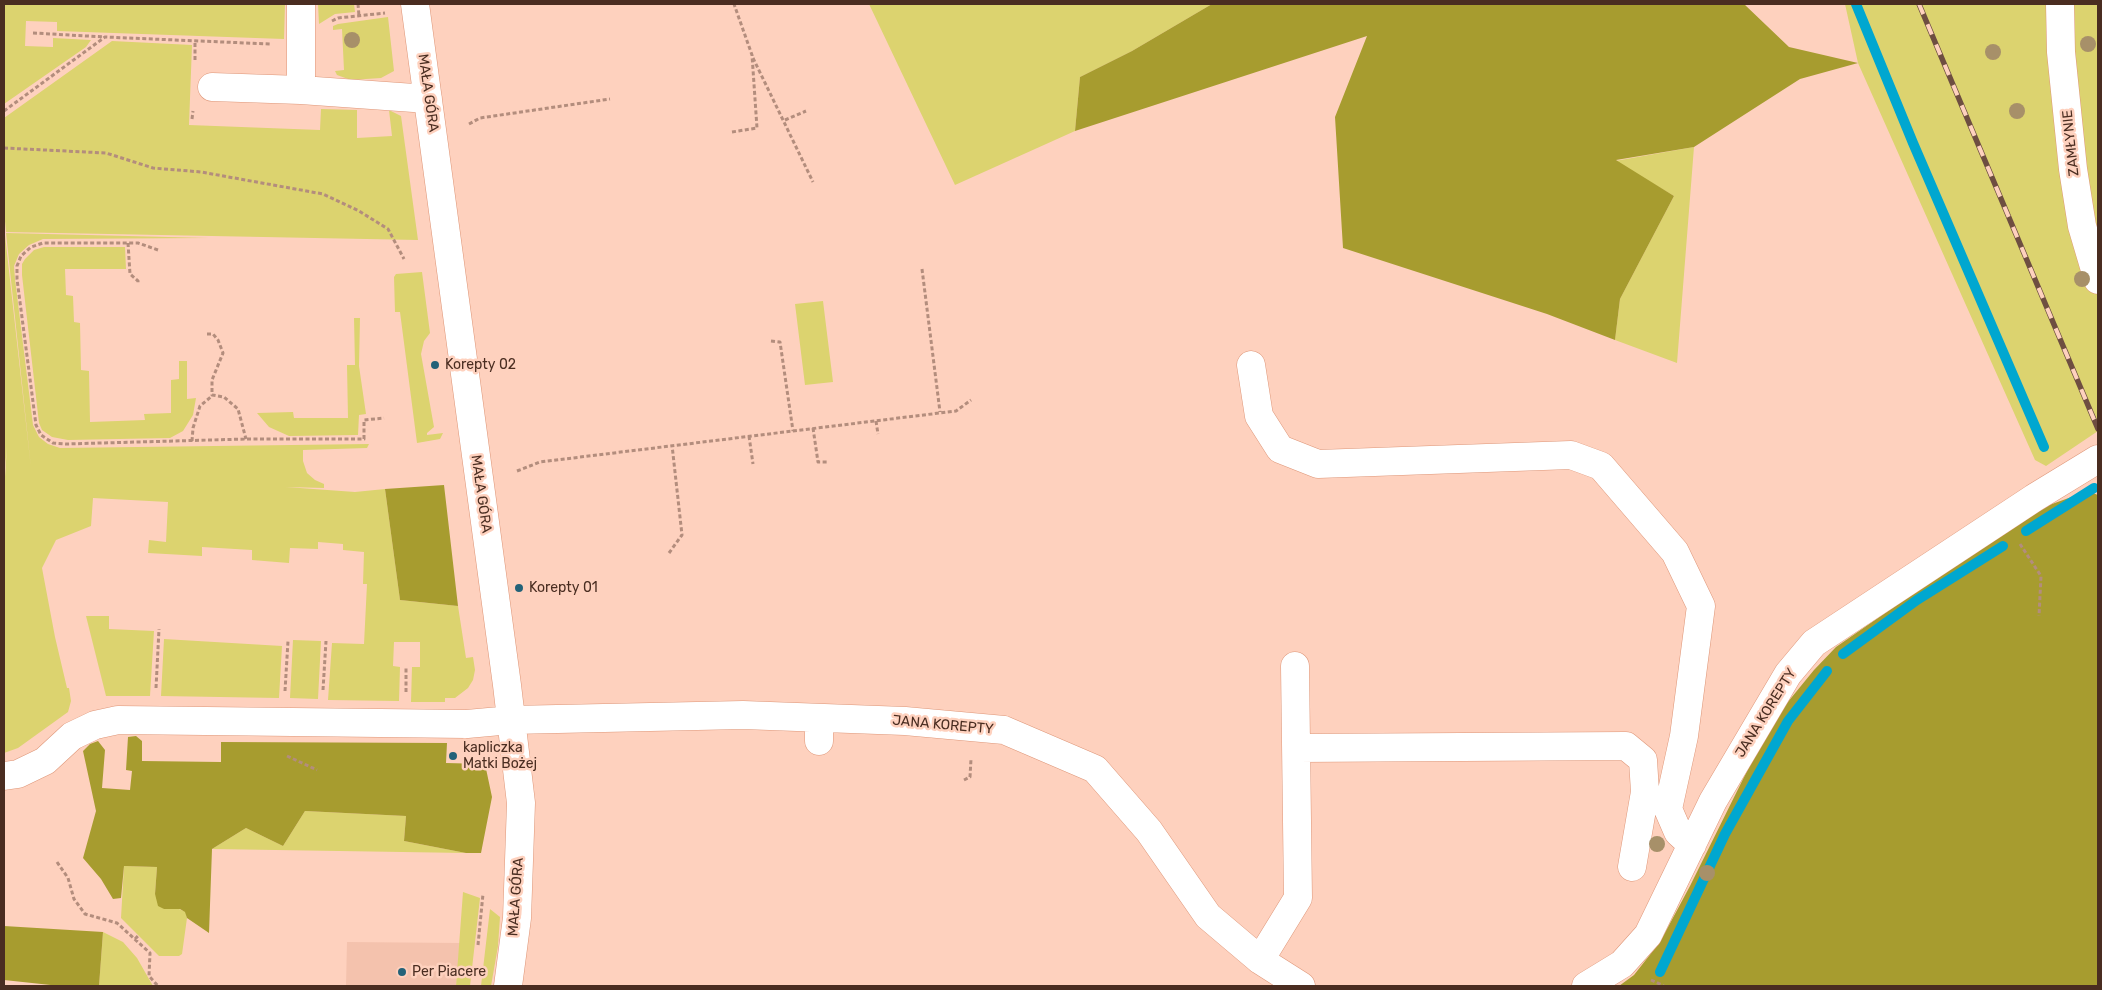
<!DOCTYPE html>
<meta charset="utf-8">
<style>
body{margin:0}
#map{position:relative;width:2102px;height:990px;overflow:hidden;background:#fed1be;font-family:Rubik,sans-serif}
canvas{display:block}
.frame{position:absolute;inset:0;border:5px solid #4a2d21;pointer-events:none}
</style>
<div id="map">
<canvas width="2102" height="990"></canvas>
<div class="frame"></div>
</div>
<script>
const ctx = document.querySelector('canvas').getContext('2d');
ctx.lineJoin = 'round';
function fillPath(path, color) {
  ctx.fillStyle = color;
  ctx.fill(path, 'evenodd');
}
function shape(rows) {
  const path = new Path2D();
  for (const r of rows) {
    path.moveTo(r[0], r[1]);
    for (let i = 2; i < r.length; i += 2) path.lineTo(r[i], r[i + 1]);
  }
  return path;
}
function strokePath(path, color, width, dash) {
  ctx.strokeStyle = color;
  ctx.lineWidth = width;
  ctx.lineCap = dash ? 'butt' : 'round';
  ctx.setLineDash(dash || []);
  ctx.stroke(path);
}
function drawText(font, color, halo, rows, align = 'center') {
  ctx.font = font + ' Rubik,sans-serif';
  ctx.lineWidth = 5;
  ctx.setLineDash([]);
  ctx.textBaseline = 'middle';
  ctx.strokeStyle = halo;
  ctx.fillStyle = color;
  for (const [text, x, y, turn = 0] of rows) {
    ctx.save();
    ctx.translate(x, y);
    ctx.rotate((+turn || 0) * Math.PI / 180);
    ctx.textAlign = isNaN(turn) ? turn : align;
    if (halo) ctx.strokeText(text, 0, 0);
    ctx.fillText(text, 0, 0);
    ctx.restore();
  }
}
fillPath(shape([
 [347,942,460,943,456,986,346,986]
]), '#f4c2ad');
fillPath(shape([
 [4,4,285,4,284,39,57,31,57,22,26,21,25,46,53,47,53,38,91,40,86,47,4,104],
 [318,4,354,4,355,12,335,14,319,24],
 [869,4,1212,4,1132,51,1080,77,1075,131,955,185],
 [1845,4,2098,4,2098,431,2046,466,2035,460,1858,63],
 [388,17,394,71,381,78,351,80,337,75,335,71,344,70,342,29,333,30,333,26,338,24],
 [112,41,192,45,189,125,320,130,321,109,357,110,357,138,392,136,389,110,401,116,418,240,6,232,4,210,4,118],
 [1694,147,1677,363,1615,340,1620,299,1674,196,1615,161],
 [4,226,31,468,6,233,209,238,43,239,29,245,19,254,14,266,15,279,33,425,39,437,48,444,60,448,369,444,367,448,303,450,303,461,307,473,315,480,324,484,324,488,286,487,355,492,385,489,400,600,458,606,466,658,473,657,475,670,473,680,468,688,455,698,445,698,445,702,411,702,412,667,420,667,420,642,394,642,393,666,400,667,399,701,328,700,332,643,364,644,367,584,363,584,364,552,343,550,343,544,318,542,318,549,290,548,289,563,252,560,252,550,202,547,202,556,148,553,149,540,166,542,168,502,93,498,91,526,56,540,42,568,55,637,67,688,69,688,71,701,68,712,18,748,4,753,4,492,7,446,4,479],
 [44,247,125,247,126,269,65,269,66,295,73,296,74,322,80,323,81,370,89,371,90,422,145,420,144,414,171,413,171,380,179,379,179,361,187,361,187,399,196,398,193,415,183,431,170,438,68,440,52,437,42,430,39,423,22,275,22,264,25,259,34,250],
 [422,272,430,333,424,341,421,354,434,427,427,433,427,435,443,433,440,439,417,443,400,312,395,312,394,277,396,274],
 [823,301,833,382,805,385,795,304],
 [354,318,360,318,359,366,366,414,359,415,358,435,289,436,269,427,257,413,293,412,294,418,348,418,347,365,355,365],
 [86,616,109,616,109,629,154,631,150,696,106,696],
 [164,639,282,646,279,698,161,696],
 [293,640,321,641,318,699,290,698],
 [305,811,406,816,404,841,466,853,212,849,246,828,283,846],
 [124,866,157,867,155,894,164,909,179,909,186,912,187,918,182,954,179,956,159,956,121,918],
 [463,892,480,898,470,986,456,986],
 [490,909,500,917,498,946,491,986,481,986],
 [103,932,123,942,137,958,153,986,99,986]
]), '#dcd36f');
fillPath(shape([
 [1212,4,1744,4,1789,47,1858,63,1800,79,1694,147,1616,160,1674,196,1620,299,1615,340,1547,314,1343,248,1335,117,1367,36,1075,131,1080,77,1132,51],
 [444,485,458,606,400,600,385,489],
 [2088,491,2098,495,2098,986,1619,986,1634,975,1660,942,1690,886,1752,761,1778,714,1814,670,1836,647,1969,555,2041,508],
 [136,736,142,741,142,761,221,762,221,742,447,743,446,763,485,764,492,797,481,853,466,853,404,841,406,816,305,811,283,846,246,828,212,849,209,933,187,918,185,912,180,909,164,909,158,906,155,894,157,867,124,866,121,898,113,899,101,879,83,858,96,811,83,751,90,744,98,741,105,750,102,788,130,790,132,771,126,770,128,737],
 [4,926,103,932,99,986,60,986,4,980]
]), '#a79c2f');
strokePath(shape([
 [1856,4,1913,143,2044,447],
 [2026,531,2094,488],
 [1843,654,1917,600,2003,546],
 [1660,972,1725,834,1788,721,1827,671]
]), '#00a7d0', 10);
const minor = shape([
 [301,4,301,90,428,99],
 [415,4,507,685,521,803,517,918,508,986],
 [2060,4,2061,52,2073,169,2082,226,2098,280],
 [212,87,301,90],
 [1251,365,1259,416,1280,449,1318,464,1571,455,1601,466,1675,552,1701,606,1684,736,1668,809,1678,832,1692,845],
 [819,741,819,718],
 [1298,748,1626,746,1643,760,1645,792,1632,867],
 [4,776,18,774,45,761,72,736,95,725,118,720,467,724,511,720,743,715,905,721,1004,730,1095,769,1149,831,1208,916,1260,960,1301,986],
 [1260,960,1298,898,1295,666],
 [1586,986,1622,964,1648,935,1713,801,1788,674,1814,643,2034,498,2098,459]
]);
strokePath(minor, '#de9678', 29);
strokePath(shape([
 [358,4,359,16],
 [332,21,338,18,385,13],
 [33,33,105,37],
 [753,58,813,182],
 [195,60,195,41],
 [4,111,105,37,270,44],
 [192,119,193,111],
 [785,120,806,111],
 [469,124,480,118,610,99],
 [732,132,757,128,752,55,734,4],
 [4,148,106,153,153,168,201,172,323,194,359,211,388,229,404,259],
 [128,243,130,274,138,281,138,284],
 [158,250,138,243,43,243,31,247,21,256,17,266,17,279,36,425,41,435,53,443,66,444,246,439,364,439,364,420,384,418],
 [922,269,940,412],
 [207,334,213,334,218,340,223,353,212,380,212,395,224,397,238,409,246,439],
 [771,341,780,342,793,431],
 [876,421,878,434],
 [813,428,818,462,827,462],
 [749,436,753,464],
 [192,441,193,428,200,406,212,396],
 [517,471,540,462,956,411,971,400],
 [2020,544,2041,576,2039,616],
 [669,553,682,535,672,445],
 [156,688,159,629],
 [323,690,326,641],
 [285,691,288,641],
 [406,692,406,668],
 [287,756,317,770],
 [964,780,970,777,971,759],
 [57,862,68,878,74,899,85,914,117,923,150,953,149,976,158,986],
 [135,939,139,935],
 [478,945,483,894],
 [1651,980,1664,986]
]), '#b38d7d', 3, [4, 2.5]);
strokePath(minor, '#fff', 28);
const rail = shape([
 [1919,4,2098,429]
]);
strokePath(rail, '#6e4e41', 5.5);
strokePath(rail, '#fed1be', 4, [11]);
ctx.fillStyle = '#a79069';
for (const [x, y] of [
 [352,40],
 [2088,44],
 [1993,52],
 [2017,111],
 [2082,279],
 [1657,844],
 [1707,873]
]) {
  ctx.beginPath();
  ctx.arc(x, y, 8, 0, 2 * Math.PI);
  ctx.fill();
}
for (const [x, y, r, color] of [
 [435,365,5,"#236278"],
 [519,588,5,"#236278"],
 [453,756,5,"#236278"],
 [402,972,5,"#236278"]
]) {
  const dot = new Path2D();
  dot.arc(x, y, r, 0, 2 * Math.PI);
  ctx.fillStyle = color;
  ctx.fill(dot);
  strokePath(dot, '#fed1be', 2);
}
drawText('14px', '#4a2d21', '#fed1be', [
 ["MAŁA GÓRA",428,93,82],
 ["ZAMŁYNIE",2071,143,-96],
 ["MAŁA GÓRA",481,494,82],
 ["JANA KOREPTY",1766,713,-58],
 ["JANA KOREPTY",943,725,5],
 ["MAŁA GÓRA",516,897,-86]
]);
drawText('14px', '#4a2d21', '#fed1be', [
 ["Korepty 02",445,365],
 ["Korepty 01",529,588],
 ["kapliczka",463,748],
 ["Matki Bożej",463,764],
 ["Per Piacere",412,972]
], 'left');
</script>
